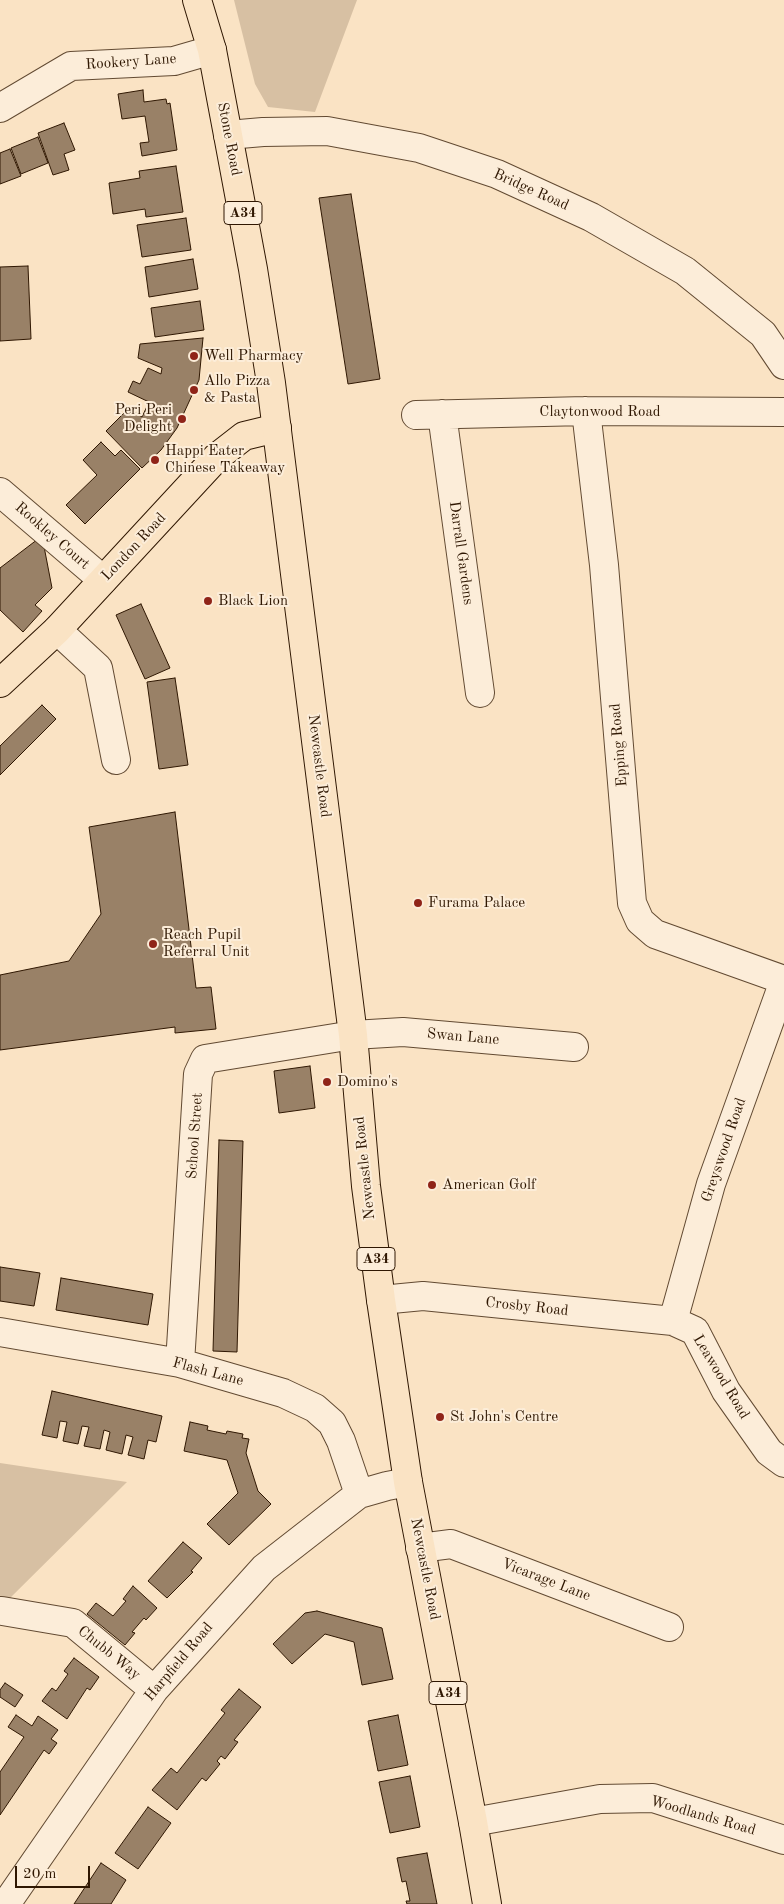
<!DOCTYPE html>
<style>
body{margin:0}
#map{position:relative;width:784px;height:1904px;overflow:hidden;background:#fae3c4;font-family:"Old Standard TT",serif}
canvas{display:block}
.scale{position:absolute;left:15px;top:1866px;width:75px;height:22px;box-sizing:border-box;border:2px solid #2f1702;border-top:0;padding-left:6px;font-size:15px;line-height:18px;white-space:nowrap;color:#2f1702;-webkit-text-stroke:4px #fcedd9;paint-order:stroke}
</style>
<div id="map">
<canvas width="784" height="1904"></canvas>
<div class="scale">20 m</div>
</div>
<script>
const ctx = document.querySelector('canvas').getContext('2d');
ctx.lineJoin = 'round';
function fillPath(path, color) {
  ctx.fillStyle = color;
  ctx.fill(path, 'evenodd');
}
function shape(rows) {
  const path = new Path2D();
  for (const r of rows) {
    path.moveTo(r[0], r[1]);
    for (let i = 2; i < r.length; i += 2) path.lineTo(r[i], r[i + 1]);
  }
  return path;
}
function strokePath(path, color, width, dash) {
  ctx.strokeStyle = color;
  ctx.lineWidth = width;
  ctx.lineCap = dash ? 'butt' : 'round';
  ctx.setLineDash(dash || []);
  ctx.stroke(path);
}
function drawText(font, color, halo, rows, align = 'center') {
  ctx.font = font + ' "Old Standard TT",serif';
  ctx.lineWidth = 4;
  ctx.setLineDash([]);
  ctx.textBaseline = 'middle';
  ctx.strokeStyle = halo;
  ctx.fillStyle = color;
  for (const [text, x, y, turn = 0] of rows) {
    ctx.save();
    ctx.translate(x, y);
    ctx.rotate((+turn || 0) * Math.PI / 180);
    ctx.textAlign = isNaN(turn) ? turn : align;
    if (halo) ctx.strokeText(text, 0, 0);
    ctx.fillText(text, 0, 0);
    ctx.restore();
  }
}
fillPath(shape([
 [234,0,357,0,315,112,268,107,255,84],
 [0,1463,127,1482,7,1601,0,1613]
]), '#d7c0a3');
const building = shape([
 [143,90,144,102,166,99,167,104,170,103,177,150,142,156,140,143,149,142,145,116,122,119,118,94,143,90],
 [64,123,75,150,64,154,69,170,53,175,38,133,64,123],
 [38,137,48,163,21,174,11,148,38,137],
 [10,149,21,176,0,184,0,153,10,149],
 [176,166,183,212,146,217,145,209,113,214,109,183,140,178,139,171,176,166],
 [351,194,380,379,348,384,319,198,351,194],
 [186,218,191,250,142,257,137,225,186,218],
 [193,259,198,289,149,297,145,267,193,259],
 [28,266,31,339,0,341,0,267,28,266],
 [200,301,204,330,155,337,151,308,200,301],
 [203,338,199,380,177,428,161,450,142,468,106,431,129,408,142,417,149,402,128,392,133,381,140,384,148,368,161,374,162,368,138,358,140,344,203,338],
 [101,442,115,456,121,450,140,469,85,524,66,505,97,475,83,460,101,442],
 [42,536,52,588,35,605,42,611,23,632,0,610,0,568,42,536],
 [141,604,170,668,145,679,116,615,141,604],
 [175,678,188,765,159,769,147,682,175,678],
 [42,705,56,719,0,775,0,746,42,705],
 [175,812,196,988,211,987,216,1029,175,1033,175,1027,0,1050,0,975,69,961,101,914,89,827,175,812],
 [310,1066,315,1108,279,1113,274,1071,310,1066],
 [219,1140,243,1141,237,1352,213,1351,219,1140],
 [0,1267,40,1273,34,1306,0,1301,0,1267],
 [61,1278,153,1294,148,1325,56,1310,61,1278],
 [52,1391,162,1416,156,1442,148,1440,144,1459,128,1455,133,1437,126,1435,122,1454,106,1450,110,1432,104,1430,100,1449,84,1446,89,1427,82,1426,78,1444,63,1441,67,1422,60,1421,57,1438,42,1435,52,1391],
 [190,1422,208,1426,207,1430,226,1434,227,1431,243,1434,242,1438,249,1439,246,1453,258,1491,271,1504,229,1545,207,1524,238,1493,227,1460,184,1451,190,1422],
 [183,1542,202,1558,191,1571,193,1572,167,1598,148,1581,183,1542],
 [133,1586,157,1608,146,1620,144,1618,132,1632,135,1633,125,1645,87,1614,96,1603,113,1616,126,1601,123,1599,133,1586],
 [317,1611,382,1628,393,1679,362,1685,354,1642,325,1634,292,1664,273,1644,305,1613,317,1611],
 [74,1658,99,1677,90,1690,87,1688,67,1719,42,1701,52,1688,56,1691,68,1674,64,1671,74,1658],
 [5,1683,23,1695,15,1707,0,1697,0,1690,5,1683],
 [239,1689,261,1707,234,1740,238,1742,225,1759,221,1756,217,1761,220,1764,206,1781,202,1778,177,1810,152,1790,171,1768,177,1773,225,1713,221,1710,239,1689],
 [16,1715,32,1726,38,1716,58,1730,51,1739,57,1743,49,1754,44,1750,0,1815,0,1772,24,1737,8,1727,16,1715],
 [398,1715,408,1765,378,1771,368,1721,398,1715],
 [410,1776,420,1827,390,1833,379,1782,410,1776],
 [148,1807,171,1823,138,1869,115,1853,148,1807],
 [427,1853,437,1904,407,1904,406,1901,410,1901,406,1881,402,1882,397,1858,427,1853],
 [101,1863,126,1880,111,1904,74,1904,101,1863]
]);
fillPath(building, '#998167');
strokePath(building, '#2f1702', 1);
const minor = shape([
 [0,108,71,66,174,61,212,50],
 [228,135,263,132,327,131,419,148,497,174,591,217,685,271,763,334,784,365],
 [586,411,604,565,632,903,640,921,655,934,784,980],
 [442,414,480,693],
 [416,415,586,411,784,412],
 [0,492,103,580],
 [57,630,98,668,116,760],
 [381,1300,423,1296,673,1321,695,1331,726,1391,769,1452,784,1463],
 [673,1321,711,1184,784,981],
 [0,1332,180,1363,283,1393,315,1408,332,1423,341,1441,359,1494],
 [180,1363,198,1074,205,1059,353,1035,403,1032,574,1047],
 [420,1548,451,1544,669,1627],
 [2,1611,73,1623,154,1690],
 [473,1822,600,1799,653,1798,784,1840],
 [6,1904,154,1690,264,1568,359,1494,387,1486,408,1482]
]);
const major = shape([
 [0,683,57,630,217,457,244,436,277,428]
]);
const highway = shape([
 [197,0,212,50,228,135,253,269,271,383,353,1035,366,1186,381,1300,408,1482,473,1822,487,1904]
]);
strokePath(minor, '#624a32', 30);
strokePath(major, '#2f1702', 30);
strokePath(highway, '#2f1702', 30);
strokePath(minor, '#fcedd9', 28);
strokePath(major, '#fae3c4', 28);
strokePath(highway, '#fae3c4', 28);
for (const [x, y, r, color] of [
 [194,356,5,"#8f2418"],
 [194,390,5,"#8f2418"],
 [182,419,5,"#8f2418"],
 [155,460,5,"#8f2418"],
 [208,601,5,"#8f2418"],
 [418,903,5,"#8f2418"],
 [153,944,5,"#8f2418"],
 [327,1082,5,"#8f2418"],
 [432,1185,5,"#8f2418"],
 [440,1417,5,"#8f2418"]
]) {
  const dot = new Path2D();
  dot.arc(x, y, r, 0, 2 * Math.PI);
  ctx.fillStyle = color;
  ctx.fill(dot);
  strokePath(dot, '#fcedd9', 2);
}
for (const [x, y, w] of [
 [243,213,38],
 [376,1259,38],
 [448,1693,38]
]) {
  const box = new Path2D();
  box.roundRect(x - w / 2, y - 11.5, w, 23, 4);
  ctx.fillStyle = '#fcedd9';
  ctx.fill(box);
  strokePath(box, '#2f1702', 1);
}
drawText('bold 14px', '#2f1702', null, [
 ["A34",243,213],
 ["A34",376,1259],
 ["A34",448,1693]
]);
drawText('15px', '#2f1702', '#fcedd9', [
 ["Rookery Lane",131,62,-4],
 ["Stone Road",229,139,79],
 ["Bridge Road",531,190,24],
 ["Claytonwood Road",600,412],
 ["Rookley Court",52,536,41],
 ["London Road",134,547,-47],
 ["Darrall Gardens",461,553,82],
 ["Epping Road",619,745,-95],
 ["Newcastle Road",319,766,83],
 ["Swan Lane",463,1037,5],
 ["School Street",195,1136,-86],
 ["Greyswood Road",724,1150,-71],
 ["Newcastle Road",365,1168,-96],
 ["Crosby Road",527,1307,6],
 ["Flash Lane",208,1372,15],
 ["Leawood Road",721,1377,59],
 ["Newcastle Road",425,1569,79],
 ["Vicarage Lane",546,1580,21],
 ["Chubb Way",109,1653,39],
 ["Harpfield Road",179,1662,-50],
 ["Woodlands Road",703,1816,16]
]);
drawText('15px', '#2f1702', '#fcedd9', [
 ["Well Pharmacy",204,356],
 ["Allo Pizza",204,381],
 ["& Pasta",204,398],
 ["Peri Peri",172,410,"right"],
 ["Delight",172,427,"right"],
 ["Happi Eater",165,451],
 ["Chinese Takeaway",165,468],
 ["Black Lion",218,601],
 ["Furama Palace",428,903],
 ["Reach Pupil",163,935],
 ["Referral Unit",163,952],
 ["Domino's",337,1082],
 ["American Golf",442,1185],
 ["St John's Centre",450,1417]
], 'left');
</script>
